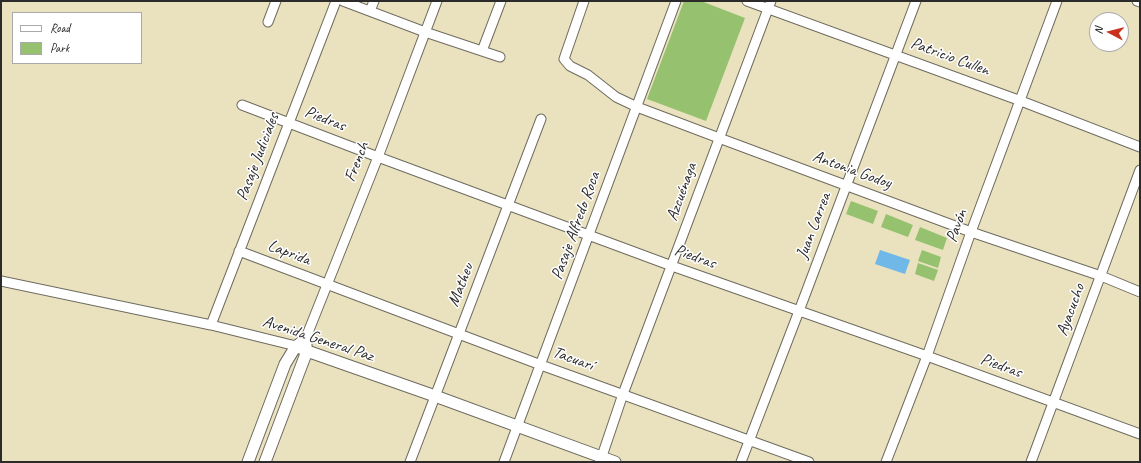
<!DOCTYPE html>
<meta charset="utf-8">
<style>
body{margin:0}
#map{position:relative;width:1141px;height:463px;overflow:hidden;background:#eae2bf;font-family:Caveat,sans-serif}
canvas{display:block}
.frame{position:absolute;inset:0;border:2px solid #2b2b2b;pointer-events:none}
.legend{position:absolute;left:12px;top:12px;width:130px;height:52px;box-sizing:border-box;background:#fff;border:1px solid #aaa;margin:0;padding:5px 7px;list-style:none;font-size:12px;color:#2b2b2b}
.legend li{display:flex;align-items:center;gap:8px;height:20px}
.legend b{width:20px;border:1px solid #aaa}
.north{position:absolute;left:1089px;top:12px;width:40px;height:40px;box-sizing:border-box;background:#fff;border:1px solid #aaa;border-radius:50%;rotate:277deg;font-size:11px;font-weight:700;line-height:16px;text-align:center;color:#2b2b2b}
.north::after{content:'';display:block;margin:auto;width:14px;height:18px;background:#c8321e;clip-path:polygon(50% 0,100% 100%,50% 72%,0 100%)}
</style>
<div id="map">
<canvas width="1141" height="463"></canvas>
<div class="frame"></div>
<ul class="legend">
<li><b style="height:5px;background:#fff"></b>Road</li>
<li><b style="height:11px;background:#96c16e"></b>Park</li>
</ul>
<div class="north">N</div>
</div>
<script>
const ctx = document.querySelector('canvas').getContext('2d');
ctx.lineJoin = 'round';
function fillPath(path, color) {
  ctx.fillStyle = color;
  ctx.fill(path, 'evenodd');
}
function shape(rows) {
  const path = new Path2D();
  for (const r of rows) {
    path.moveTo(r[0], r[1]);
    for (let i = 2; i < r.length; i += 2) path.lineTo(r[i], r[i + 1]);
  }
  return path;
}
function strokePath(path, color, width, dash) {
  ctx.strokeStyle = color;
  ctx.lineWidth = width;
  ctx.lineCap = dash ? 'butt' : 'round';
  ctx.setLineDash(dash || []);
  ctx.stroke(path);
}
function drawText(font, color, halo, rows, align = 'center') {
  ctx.font = font + ' Caveat,sans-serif';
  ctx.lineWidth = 3;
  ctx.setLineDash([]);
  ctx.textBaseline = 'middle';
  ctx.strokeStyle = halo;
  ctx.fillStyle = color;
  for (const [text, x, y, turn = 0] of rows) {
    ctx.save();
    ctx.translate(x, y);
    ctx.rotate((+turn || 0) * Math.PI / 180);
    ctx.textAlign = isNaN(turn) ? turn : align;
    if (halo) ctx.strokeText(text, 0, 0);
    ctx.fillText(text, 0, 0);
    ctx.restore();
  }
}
fillPath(shape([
 [684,1,701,1,745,18,706,121,647,99],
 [851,201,878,211,873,224,846,214],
 [886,214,913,225,908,237,881,227],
 [920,227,947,238,943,250,915,240],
 [922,250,941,257,938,268,918,261],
 [918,263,938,270,934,281,915,274]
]), '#96c16e');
fillPath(shape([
 [880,250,910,260,905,274,875,264]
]), '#6fb8e7');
const minor = shape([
 [343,1,425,32,500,57],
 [584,1,564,59,570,66,588,75,616,97,637,107,719,138,971,232,1101,276,1140,292],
 [747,1,1021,101,1140,147],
 [1137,1,1140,2],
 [370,11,374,1],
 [268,22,276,1],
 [482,51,501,1],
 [242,105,378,157,672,266,927,356,1140,434],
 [239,251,541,365,809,462],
 [1,281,211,325,296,346,307,335],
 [211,325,336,1],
 [307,351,307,335,378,157,437,1],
 [410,462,541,119],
 [504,462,676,1],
 [600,462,623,394,771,1],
 [741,462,799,311,916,1],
 [886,462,927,356,971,232,1057,1],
 [1031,462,1140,170]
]);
const major = shape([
 [248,462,285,364,296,346,307,351,435,396,615,462],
 [265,462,307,351]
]);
strokePath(minor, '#6e6b5f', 11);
strokePath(major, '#6e6b5f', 13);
strokePath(minor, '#fff', 9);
strokePath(major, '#fff', 11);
drawText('17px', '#2b2b2b', '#fff', [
 ["Patricio Cullen",950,57,20],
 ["Piedras",325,119,21],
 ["Pasaje Judiciales",258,157,-69],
 ["French",357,162,-69],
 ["Antonia Godoy",852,170,20],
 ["Azcuénaga",682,192,-70],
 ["Pasaje Alfredo Roca",576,226,-70],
 ["Juan Larrea",814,226,-69],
 ["Pavón",957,226,-70],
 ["Laprida",289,253,21],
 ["Piedras",695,257,20],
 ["Matheu",461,285,-69],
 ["Ayacucho",1071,310,-70],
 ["Avenida General Paz",318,339,18],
 ["Tacuarí",573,359,20],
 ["Piedras",1001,366,20]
]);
</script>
